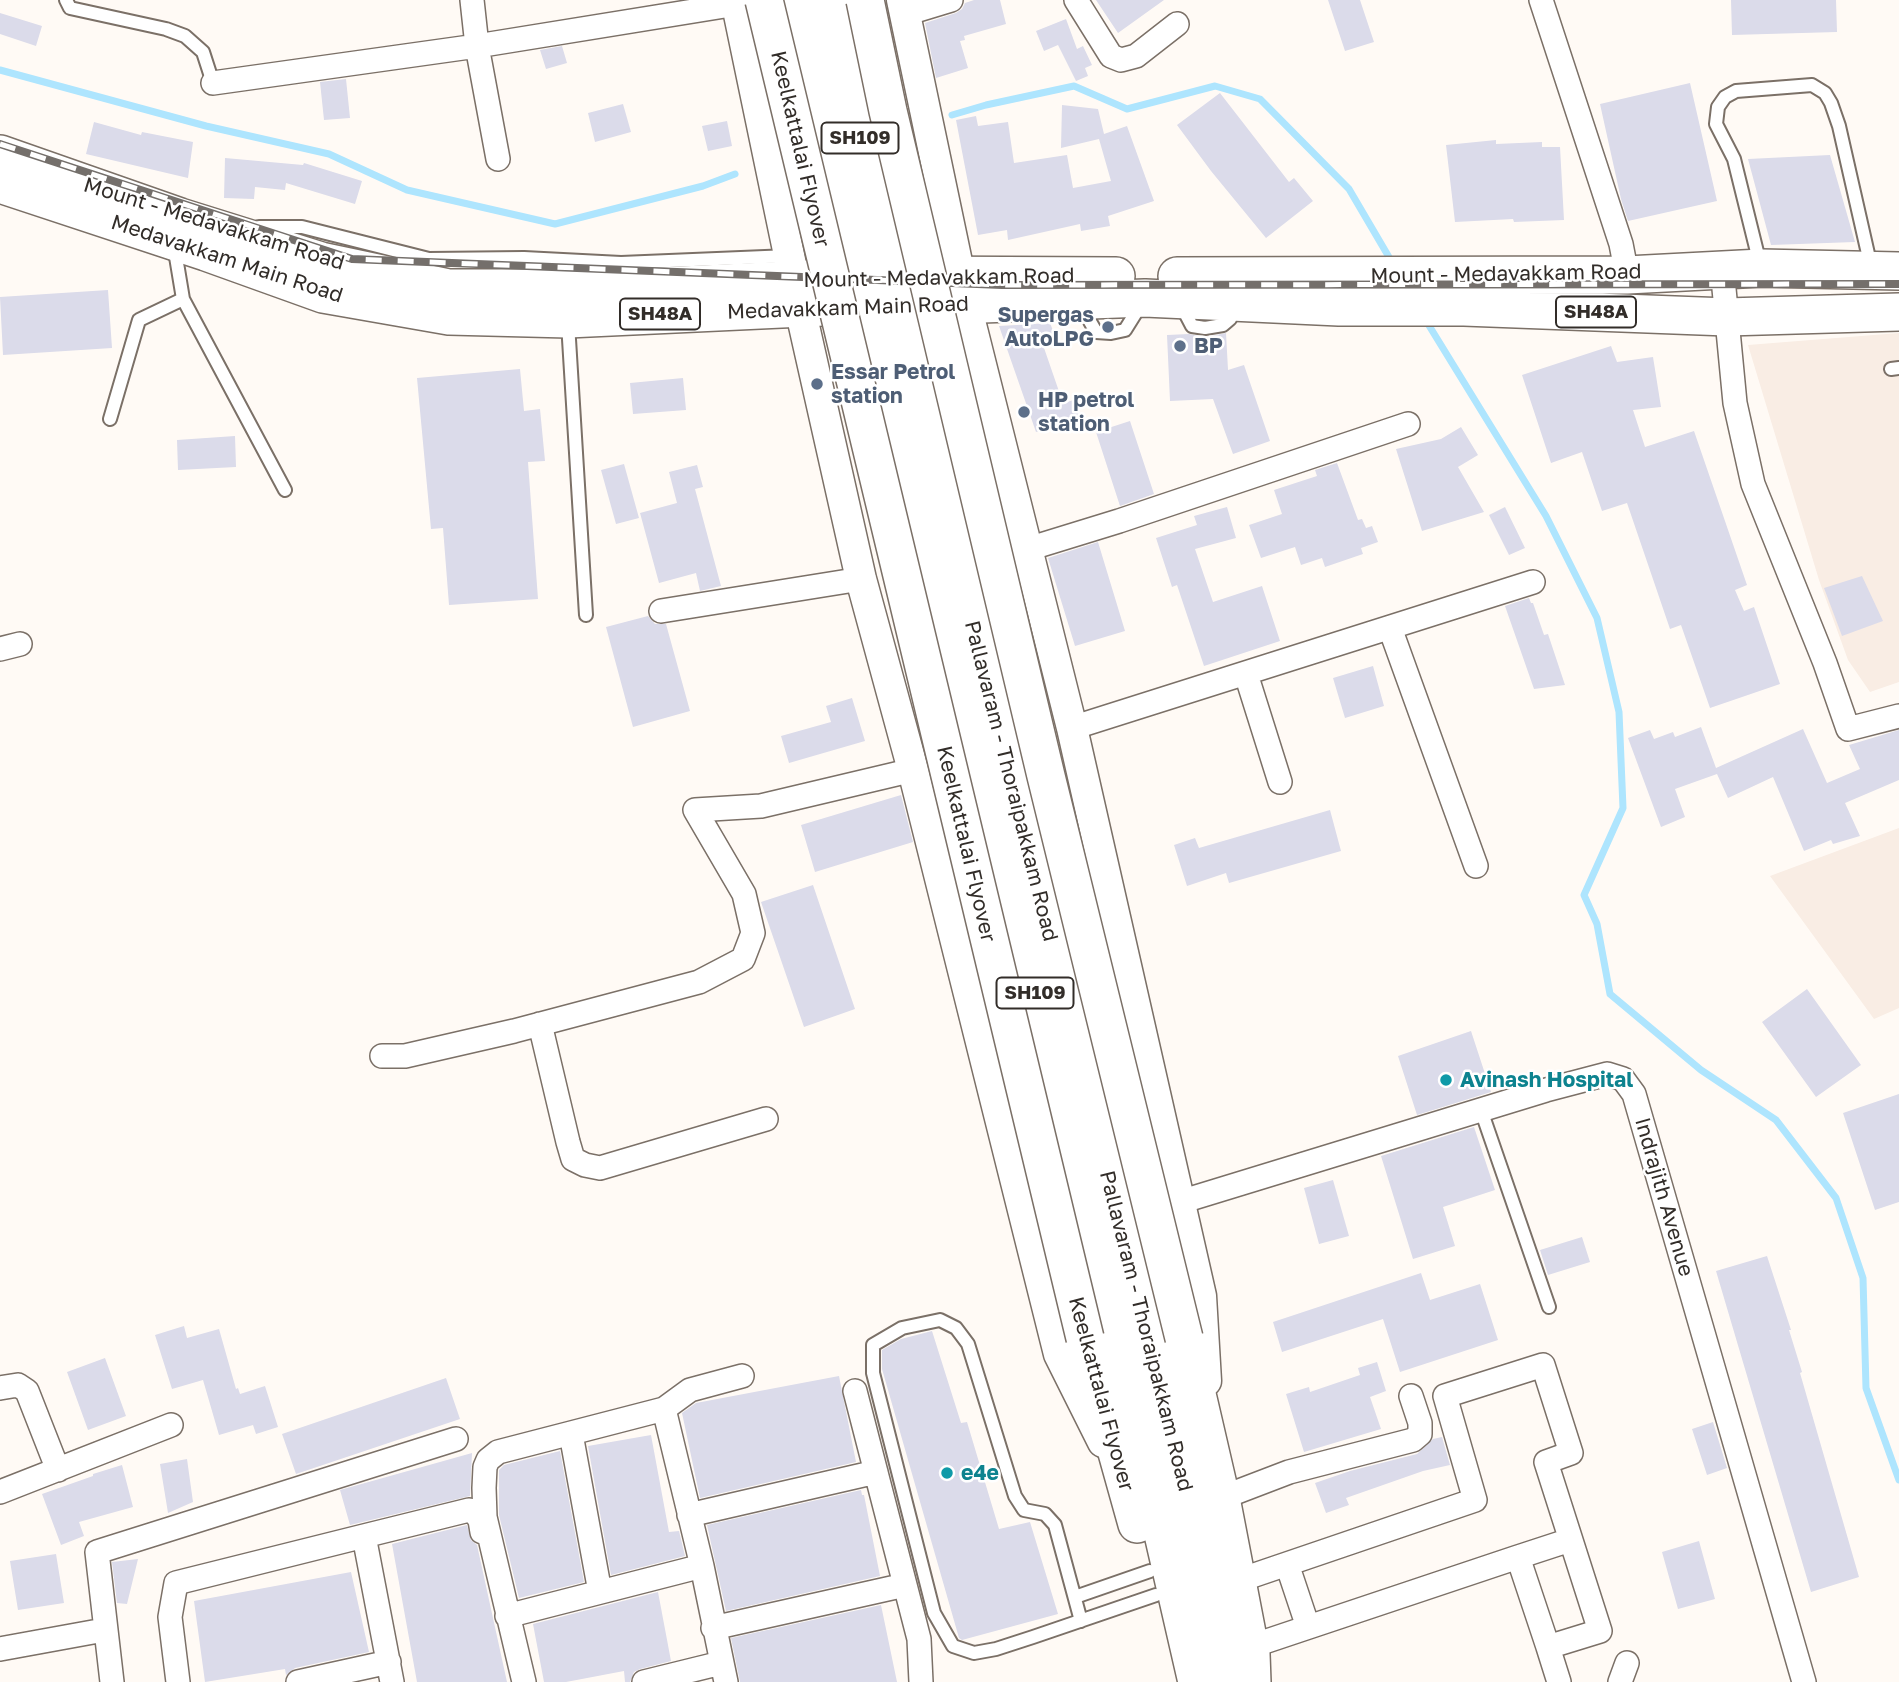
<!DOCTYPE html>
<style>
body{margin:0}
canvas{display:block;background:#fffaf5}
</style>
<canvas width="1899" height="1682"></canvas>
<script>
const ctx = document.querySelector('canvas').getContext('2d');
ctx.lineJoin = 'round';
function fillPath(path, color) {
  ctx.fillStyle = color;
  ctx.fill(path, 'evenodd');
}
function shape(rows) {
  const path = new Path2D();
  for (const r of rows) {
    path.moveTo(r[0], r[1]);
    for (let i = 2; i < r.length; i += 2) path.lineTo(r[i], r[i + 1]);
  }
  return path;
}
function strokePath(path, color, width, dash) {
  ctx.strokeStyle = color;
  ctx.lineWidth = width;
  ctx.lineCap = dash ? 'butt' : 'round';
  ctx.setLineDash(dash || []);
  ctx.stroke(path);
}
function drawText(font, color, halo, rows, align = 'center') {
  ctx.font = font + ' "Golos Text",sans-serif';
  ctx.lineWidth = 5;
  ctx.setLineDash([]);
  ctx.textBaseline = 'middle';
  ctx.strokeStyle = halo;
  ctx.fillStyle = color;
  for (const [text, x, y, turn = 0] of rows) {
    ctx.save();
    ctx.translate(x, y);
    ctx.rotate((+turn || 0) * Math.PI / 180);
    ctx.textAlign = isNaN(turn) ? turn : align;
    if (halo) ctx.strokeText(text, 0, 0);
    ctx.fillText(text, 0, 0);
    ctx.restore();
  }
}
fillPath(shape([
 [1899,333,1899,682,1870,692,1848,660,1819,580,1748,345],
 [1899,828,1899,1008,1874,1019,1770,876]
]), '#f9ede4');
strokePath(shape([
 [0,70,206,126,329,154,407,190,555,224,703,186,735,174],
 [952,115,986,105,1074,86,1127,109,1215,86,1260,99,1349,189,1393,264],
 [1425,319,1546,516,1597,618,1619,712,1623,808,1584,895,1597,924,1610,994,1701,1070,1776,1120,1836,1198,1863,1278,1866,1388,1899,1480]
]), '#aee5fe', 7);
fillPath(shape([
 [974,0,1000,0,1006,24,964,36,965,40,960,41,968,68,936,78,925,23,956,13,962,9,965,3],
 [1096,0,1164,0,1118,33],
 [1328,0,1360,0,1374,42,1345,51],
 [1731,0,1836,0,1837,32,1732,35],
 [0,13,42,26,36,46,0,34],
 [1066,19,1077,49,1083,46,1092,65,1085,68,1088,76,1076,81,1058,45,1044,51,1036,31],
 [562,46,567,63,546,69,540,50],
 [346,79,350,118,324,120,320,82],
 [1690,83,1717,201,1628,221,1621,199,1600,104],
 [1220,93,1289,182,1294,178,1313,201,1266,238,1211,171,1177,125],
 [623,104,631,132,595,142,588,113],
 [1062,105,1098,109,1104,134,1127,126,1154,201,1108,216,1110,226,1081,231,1080,224,1008,240,1007,230,978,235,956,120,976,116,978,126,1008,122,1014,163,1067,155,1073,188,1111,181,1099,139,1061,148],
 [727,121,732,146,708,151,702,126],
 [94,122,141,135,142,132,193,142,188,178,86,154],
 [1496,140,1496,144,1542,142,1542,147,1560,147,1564,220,1514,222,1513,219,1455,222,1446,145],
 [1830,155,1855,242,1771,245,1748,159],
 [225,158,303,165,304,163,362,181,355,204,286,183,285,190,255,187,254,199,224,198],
 [108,290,112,348,3,355,0,297],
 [1050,323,1057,341,1043,345,1063,403,1074,400,1082,418,1036,432,999,326],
 [1226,333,1228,370,1244,365,1270,441,1233,454,1213,399,1170,401,1167,335,1189,334,1206,337],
 [1611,346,1617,362,1653,357,1661,407,1633,410,1645,447,1694,431,1747,585,1735,590,1744,611,1754,607,1780,684,1710,708,1681,625,1670,629,1627,503,1602,511,1582,452,1551,463,1522,375],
 [520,369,524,411,540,409,545,461,528,462,538,599,449,605,443,528,431,529,417,378],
 [683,378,686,410,633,414,630,383],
 [1130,421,1154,494,1120,506,1096,432],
 [1461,427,1478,455,1458,467,1484,512,1422,531,1396,449,1441,439],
 [235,436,236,467,178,470,177,440],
 [1337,463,1358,520,1362,519,1366,528,1372,526,1378,542,1361,548,1363,554,1325,567,1322,558,1301,565,1295,547,1261,558,1249,525,1282,514,1274,490,1317,476,1315,470],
 [624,464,639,518,616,524,601,470],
 [697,465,703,487,695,489,721,586,700,591,696,573,659,583,640,513,677,503,669,472],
 [1227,507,1236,538,1195,549,1213,602,1262,586,1280,641,1204,666,1177,585,1172,587,1156,538,1197,525,1194,516],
 [1505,507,1525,548,1509,555,1489,515],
 [1098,542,1125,631,1075,646,1048,558],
 [1862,576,1883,621,1842,636,1824,588],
 [1529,598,1531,603,1533,603,1544,635,1548,634,1565,685,1534,689,1505,606],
 [648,616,655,624,666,624,690,711,633,727,606,627],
 [1373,666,1384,706,1345,718,1333,678],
 [852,698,865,741,789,763,781,736,831,722,826,706],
 [1701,727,1716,768,1803,729,1827,783,1860,769,1849,745,1899,730,1899,780,1845,803,1860,836,1833,844,1831,840,1804,851,1773,777,1728,798,1717,774,1675,789,1685,817,1661,827,1628,738,1650,730,1654,739,1673,732,1675,737],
 [901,795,913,842,815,872,801,825],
 [1330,810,1341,851,1229,883,1226,873,1187,886,1174,845,1195,838,1199,848],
 [813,885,855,1009,804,1027,761,902],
 [1807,989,1861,1065,1816,1097,1762,1022],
 [1471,1031,1491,1092,1417,1115,1398,1056],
 [1899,1094,1899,1202,1875,1210,1843,1113],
 [1474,1127,1495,1190,1443,1207,1455,1246,1413,1259,1381,1156],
 [1333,1180,1349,1236,1319,1244,1304,1188],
 [1582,1237,1590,1262,1548,1275,1540,1250],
 [1767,1256,1791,1330,1789,1330,1802,1372,1800,1373,1859,1577,1811,1592,1716,1271],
 [1421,1273,1430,1300,1480,1284,1498,1340,1400,1372,1383,1319,1282,1352,1273,1322],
 [184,1326,187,1338,219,1329,236,1389,238,1388,240,1394,265,1386,278,1427,256,1434,253,1425,219,1435,203,1380,172,1389,155,1335],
 [932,1331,961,1423,967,1422,999,1529,1030,1522,1058,1614,962,1640,959,1638,882,1369,882,1350,901,1339],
 [105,1358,126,1416,88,1430,67,1372],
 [1377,1362,1386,1391,1370,1397,1381,1429,1304,1452,1286,1394,1309,1387,1310,1392,1360,1375,1358,1368],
 [839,1376,856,1462,700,1498,682,1413,696,1403],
 [446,1378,460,1419,296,1474,282,1434],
 [1713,1422,1727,1468,1707,1475,1692,1429],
 [651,1435,669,1532,679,1531,685,1556,611,1575,588,1446],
 [1442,1437,1450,1465,1423,1471,1346,1498,1349,1505,1326,1513,1315,1483,1350,1471,1417,1454,1433,1439],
 [560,1451,584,1582,519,1598,499,1515,499,1470,504,1465],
 [472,1453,470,1496,350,1525,340,1490],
 [187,1459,193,1502,168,1513,160,1464],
 [122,1465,133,1507,79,1522,84,1536,61,1545,42,1494,93,1476,93,1474],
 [861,1490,862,1495,864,1495,880,1576,726,1611,707,1525],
 [467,1525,471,1540,477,1545,507,1682,417,1682,392,1544],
 [1699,1541,1715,1599,1678,1609,1662,1552],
 [56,1554,64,1603,18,1610,10,1561],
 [138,1559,127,1604,117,1603,112,1562],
 [351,1572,369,1652,295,1668,286,1675,285,1669,205,1682,194,1601],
 [658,1592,671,1661,640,1669,634,1672,630,1682,625,1682,624,1671,566,1682,544,1682,533,1624],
 [881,1605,897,1682,740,1682,731,1638]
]), '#dbdbea');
const service = shape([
 [66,0,70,8,166,29,185,36,203,52,213,83],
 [259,227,302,227,429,259,524,258,621,263,789,256],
 [174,245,183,299,285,490],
 [1760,264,1734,159,1716,124,1718,107,1725,97,1736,91,1812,85,1825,93,1831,103,1839,126,1871,267],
 [1080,304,1096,332,1111,333,1125,330,1135,314,1138,302],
 [1181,305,1192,326,1205,328,1223,325,1230,319,1235,309],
 [568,323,586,615],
 [1891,369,1899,368],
 [110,419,139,320,183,299],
 [1481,1110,1549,1307],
 [1075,1597,1150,1571],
 [1081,1621,1055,1525,1045,1514,1024,1510,1015,1496,968,1344,956,1328,940,1320,902,1328,873,1345,873,1373,934,1613,953,1646,974,1653,996,1649,1033,1637,1156,1595]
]);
const minor = shape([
 [472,0,477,46,498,159],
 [1076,0,1111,56,1121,60,1136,56,1177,24],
 [1541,0,1621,244,1627,275],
 [905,14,951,0],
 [213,83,477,46,737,4],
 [1722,268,1735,403,1753,484,1825,663,1848,729,1899,716],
 [1028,549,1119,521,1408,424],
 [661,611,861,579],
 [1390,628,1476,866],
 [0,649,20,644],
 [1246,674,1280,782],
 [1072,728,1533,582],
 [540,1024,568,1142,573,1159,585,1165,600,1168,766,1119],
 [382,1056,405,1056,514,1031,699,982,743,959,753,933,744,894,695,810,761,806,913,770],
 [1180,1202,1546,1090,1607,1074,1623,1079,1634,1094,1804,1682],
 [0,1388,18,1385,27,1391,58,1470],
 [855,1391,919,1639,921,1682],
 [664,1409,702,1566,726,1682],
 [571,1434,600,1592],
 [0,1492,171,1425],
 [1221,1498,1289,1472,1413,1440,1420,1434,1420,1423,1411,1396],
 [689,1515,876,1472],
 [1518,1557,1570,1540],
 [1287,1564,1308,1627],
 [1237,1581,1475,1500,1445,1396,1543,1365,1571,1453,1546,1462,1600,1631,1548,1647,1518,1557,1249,1647],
 [507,1616,702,1566],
 [713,1628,905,1585],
 [1548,1647,1559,1682],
 [0,1649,104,1630],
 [112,1682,97,1552,456,1439],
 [178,1682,170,1617,176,1583,364,1536],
 [298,1682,389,1662],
 [392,1682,364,1536,469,1510,474,1511,480,1520,482,1532],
 [524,1682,485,1517,484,1488,485,1467,488,1460,498,1452,664,1409,690,1390,742,1376],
 [644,1682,721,1663],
 [1620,1682,1627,1663]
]);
const tertiary = shape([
 [736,0,800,308,861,579,913,770,1059,1354,1103,1442],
 [902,0,966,305,1072,728,1201,1296,1206,1381]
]);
const primary = shape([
 [800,0,867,305,1121,1351,1197,1682],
 [829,0,962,576,1182,1478,1230,1682],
 [0,154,180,217,321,261,449,288,618,288,894,275,1116,276],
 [0,184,206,252,323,294,449,316,568,319,867,305,901,307,1145,298,1339,307,1464,307,1727,317,1899,312],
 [1177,276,1627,275,1761,268,1899,271],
 [1085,1338,1137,1524],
 [1184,1338,1221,1498,1251,1654,1252,1682]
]);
strokePath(service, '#7b7067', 16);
strokePath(minor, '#7b7067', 26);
strokePath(tertiary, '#7b7067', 33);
strokePath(primary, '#7b7067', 40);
strokePath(service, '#fff', 12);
strokePath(minor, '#fff', 23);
strokePath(tertiary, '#fff', 30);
strokePath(primary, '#fff', 37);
const rail = shape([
 [0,144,352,259,1002,285,1899,284]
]);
strokePath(rail, '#746f6b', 8);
strokePath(rail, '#fff', 5, [16]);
const primaryBridge = shape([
 [764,0,1085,1338],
 [865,0,888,111,1046,776,1184,1338]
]);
strokePath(primaryBridge, '#7b7067', 40, []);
strokePath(primaryBridge, '#fff', 37);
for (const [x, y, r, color] of [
 [1108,327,7,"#5c6f8a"],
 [1180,346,7,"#5c6f8a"],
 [817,384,7,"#5c6f8a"],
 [1024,412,7,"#5c6f8a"],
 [1446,1080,7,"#0f9aa8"],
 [947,1473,7,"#0f9aa8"]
]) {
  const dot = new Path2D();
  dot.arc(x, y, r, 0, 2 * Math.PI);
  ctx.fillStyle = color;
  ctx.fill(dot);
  strokePath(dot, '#fff', 2.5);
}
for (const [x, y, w] of [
 [860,138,77],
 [1596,312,80],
 [660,314,80],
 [1035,993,77]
]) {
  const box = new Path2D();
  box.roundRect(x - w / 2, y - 15.5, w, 31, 5);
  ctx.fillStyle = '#fff';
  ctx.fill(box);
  strokePath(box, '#322d29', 2);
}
drawText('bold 19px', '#322d29', null, [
 ["SH109",860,138],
 ["SH48A",1596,312],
 ["SH48A",660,314],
 ["SH109",1035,993]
]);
drawText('21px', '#322d29', '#fff', [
 ["Keelkattalai Flyover",800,149,77],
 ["Mount - Medavakkam Road",214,224,17],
 ["Medavakkam Main Road",227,259,18],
 ["Mount - Medavakkam Road",1506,274,-1],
 ["Mount - Medavakkam Road",939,278,-1],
 ["Medavakkam Main Road",848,308,-2],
 ["Pallavaram - Thoraipakkam Road",1011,781,76],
 ["Keelkattalai Flyover",966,844,77],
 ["Indrajith Avenue",1664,1197,74],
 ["Pallavaram - Thoraipakkam Road",1146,1331,76],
 ["Keelkattalai Flyover",1101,1394,75]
]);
drawText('bold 21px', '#4e5e75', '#fff', [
 ["Supergas",1094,315,"right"],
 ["AutoLPG",1094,339,"right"],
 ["BP",1194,346],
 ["Essar Petrol",831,372],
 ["station",831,396],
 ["HP petrol",1038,400],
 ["station",1038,424]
], 'left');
drawText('bold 21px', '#0d838f', '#fff', [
 ["Avinash Hospital",1460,1080],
 ["e4e",961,1473]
], 'left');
</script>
